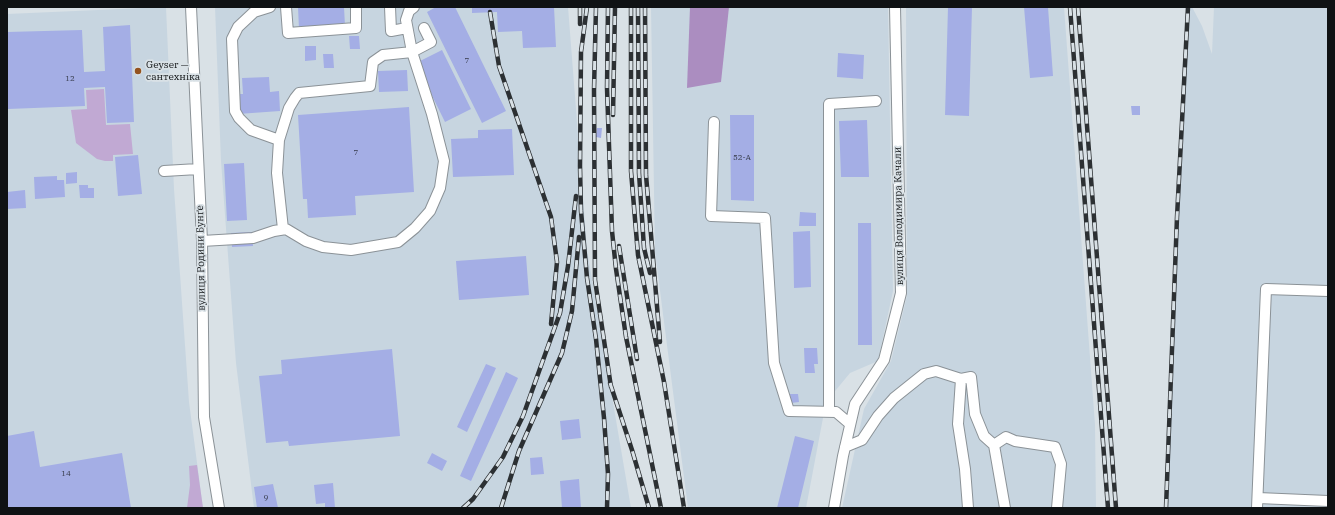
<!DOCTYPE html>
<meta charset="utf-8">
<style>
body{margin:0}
#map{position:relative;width:1335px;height:515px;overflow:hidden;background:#d9e1e6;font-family:"IBM Plex Serif",serif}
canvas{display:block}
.frame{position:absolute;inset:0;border:8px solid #0f1214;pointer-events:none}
</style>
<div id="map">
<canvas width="1335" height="515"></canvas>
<div class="frame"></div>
</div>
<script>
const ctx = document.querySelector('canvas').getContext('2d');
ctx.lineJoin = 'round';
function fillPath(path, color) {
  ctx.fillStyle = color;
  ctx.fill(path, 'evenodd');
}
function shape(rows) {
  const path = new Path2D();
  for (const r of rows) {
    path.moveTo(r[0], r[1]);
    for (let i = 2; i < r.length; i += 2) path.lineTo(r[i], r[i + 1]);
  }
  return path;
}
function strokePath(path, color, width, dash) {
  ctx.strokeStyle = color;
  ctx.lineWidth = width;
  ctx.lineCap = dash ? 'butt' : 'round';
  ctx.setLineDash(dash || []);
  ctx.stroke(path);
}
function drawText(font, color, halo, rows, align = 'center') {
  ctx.font = font + ' "IBM Plex Serif",serif';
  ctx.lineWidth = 3.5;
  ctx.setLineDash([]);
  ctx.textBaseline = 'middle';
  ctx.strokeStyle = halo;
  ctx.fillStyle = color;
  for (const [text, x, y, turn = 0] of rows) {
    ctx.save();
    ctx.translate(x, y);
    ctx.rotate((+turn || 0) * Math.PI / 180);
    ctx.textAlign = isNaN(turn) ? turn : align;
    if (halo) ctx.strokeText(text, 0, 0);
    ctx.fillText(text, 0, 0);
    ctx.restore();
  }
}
fillPath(shape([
 [166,7,174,189,189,402,203,508,7,508,7,14],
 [215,7,568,7,587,250,631,508,254,508,236,363,221,161],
 [651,7,888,7,893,291,878,361,850,373,826,402,806,508,688,508,655,252],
 [906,7,1064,7,1095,425,1096,508,842,508,864,409,891,361,907,296],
 [1190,7,1192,7,1202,26,1212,54,1214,7,1328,7,1328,508,1167,508,1179,198]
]), '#c7d5e0');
fillPath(shape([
 [104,89,106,125,130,124,133,154,113,155,113,161,105,161,97,159,76,143,71,110,87,109,86,90],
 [197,465,203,508,187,508,190,485,189,466]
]), '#c1a9d3');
fillPath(shape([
 [690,7,729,7,721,82,687,88]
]), '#ab8dc0');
fillPath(shape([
 [298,7,344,7,345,26,299,29],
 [436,7,455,7,506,111,482,123,427,12],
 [472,7,554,7,556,47,523,48,522,31,498,32,497,12,472,13],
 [948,7,972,7,969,116,945,115],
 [1024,7,1048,7,1053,76,1030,78],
 [130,25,134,122,107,123,105,87,84,88,85,106,8,109,7,32,82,30,84,72,105,71,103,27],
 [349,36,359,36,360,49,350,49],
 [305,46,316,46,316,60,305,61],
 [442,50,471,109,445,122,416,63],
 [838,53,864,55,863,79,837,77],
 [323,54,333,54,334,68,324,68],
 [407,70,408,91,379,92,378,71],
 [269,77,270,92,279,91,280,111,238,114,237,94,243,94,242,78],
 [1131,106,1140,106,1140,115,1132,115],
 [409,107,414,192,355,196,356,215,308,218,307,199,303,199,298,115],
 [730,115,754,115,754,201,731,200],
 [867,120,869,177,841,177,839,121],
 [597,128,602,128,601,138,596,137],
 [512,129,514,175,453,177,451,139,478,138,478,130],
 [138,155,142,194,118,196,115,157],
 [244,163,247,220,227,221,224,164],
 [77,172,77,183,66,184,66,173],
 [57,176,57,180,64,180,65,197,35,199,34,177],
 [79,185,88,185,88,188,94,188,94,198,80,198],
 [25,190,26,208,7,209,7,192],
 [800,212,816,213,816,226,799,226],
 [858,223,871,223,872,345,858,345],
 [810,231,811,287,794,288,793,232],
 [252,232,253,246,232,247,231,233],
 [526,256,529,295,459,300,456,261],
 [804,348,817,348,818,364,814,364,815,373,805,373],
 [392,349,400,436,289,446,288,441,266,443,259,376,282,374,281,360],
 [486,364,496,368,467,432,457,427],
 [506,372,518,378,471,481,460,476],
 [790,394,798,394,799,402,791,403],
 [579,419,581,438,562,440,560,421],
 [34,431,40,467,122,453,131,508,7,508,7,436],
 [795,436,814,441,798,508,777,508],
 [432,453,447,461,442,471,427,463],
 [542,457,544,474,531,475,530,458],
 [579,479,581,508,562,508,560,481],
 [333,483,335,508,325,508,325,503,316,504,314,485],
 [273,484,278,508,257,508,254,487]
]), '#a4aee5');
const minor = shape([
 [191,7,202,241,204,417,219,508],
 [270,7,254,12,238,27,232,39,235,111,239,118,251,130,279,140],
 [286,7,288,33,356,28,356,7],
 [390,7,391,31,407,28],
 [714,122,711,216,765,218,774,363,789,411,836,412,850,424],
 [164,171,198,169],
 [283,229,277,173,279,140,289,108,295,98,299,93,370,86,373,62,383,55,412,52,431,42,424,28],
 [202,241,253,238,274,231,286,229,306,241,323,247,351,250,398,242,415,228,430,211,440,188,444,161,432,114,412,52,406,20,409,11,414,7],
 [961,379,958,424,965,469,968,508],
 [829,412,829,104,876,101],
 [994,445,1005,508],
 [845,447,862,440,878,416,894,398,924,374,936,371,961,379,971,377,975,414,984,436,994,445,1006,437,1015,441,1055,447,1061,464,1057,508],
 [1258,498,1328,501],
 [834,508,843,456,855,404,884,360,901,293,895,7],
 [1257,508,1266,289,1328,291]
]);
strokePath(minor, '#8b9297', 12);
strokePath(minor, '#fff', 10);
const rail = shape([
 [580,7,580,24],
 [587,7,581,52,580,166,581,211,587,278,596,339,604,418,608,474,607,508],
 [596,7,594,90,595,280,611,387],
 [608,7,607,88,612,231,616,269,626,337,661,508],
 [631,7,631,171,638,255,664,382,684,508],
 [638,7,639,173,644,248,650,273],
 [645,7,646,175,660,342],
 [1070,7,1108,508],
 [1078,7,1116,508],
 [490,12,499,66,551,217,557,262,551,324],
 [613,115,615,7],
 [619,246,637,359],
 [610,383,632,450,649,508],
 [463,508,473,499,503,457,523,416,542,363,560,313,568,266,576,196],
 [501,508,519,451,562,353,572,311,579,237],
 [1166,508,1177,217,1188,7]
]);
strokePath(rail, '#2c3033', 4.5);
strokePath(rail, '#d9e1e6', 3, [9]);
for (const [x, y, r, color] of [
 [138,71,4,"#94531e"]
]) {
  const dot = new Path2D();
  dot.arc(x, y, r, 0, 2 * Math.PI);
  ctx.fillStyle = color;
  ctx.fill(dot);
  strokePath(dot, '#d9e1e6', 1.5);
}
drawText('8px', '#343948', null, [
 ["7",467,61],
 ["12",70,79],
 ["7",356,153],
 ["52-А",742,158],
 ["14",66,474],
 ["9",266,498]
]);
drawText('10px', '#0f1214', '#d9e1e6', [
 ["Geyser —",146,65],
 ["сантехніка",146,77]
], 'left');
drawText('10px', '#0f1214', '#d9e1e6', [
 ["вулиця Володимира Качали",899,216,-91],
 ["вулиця Родини Бунґе",201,258,-91]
]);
</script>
